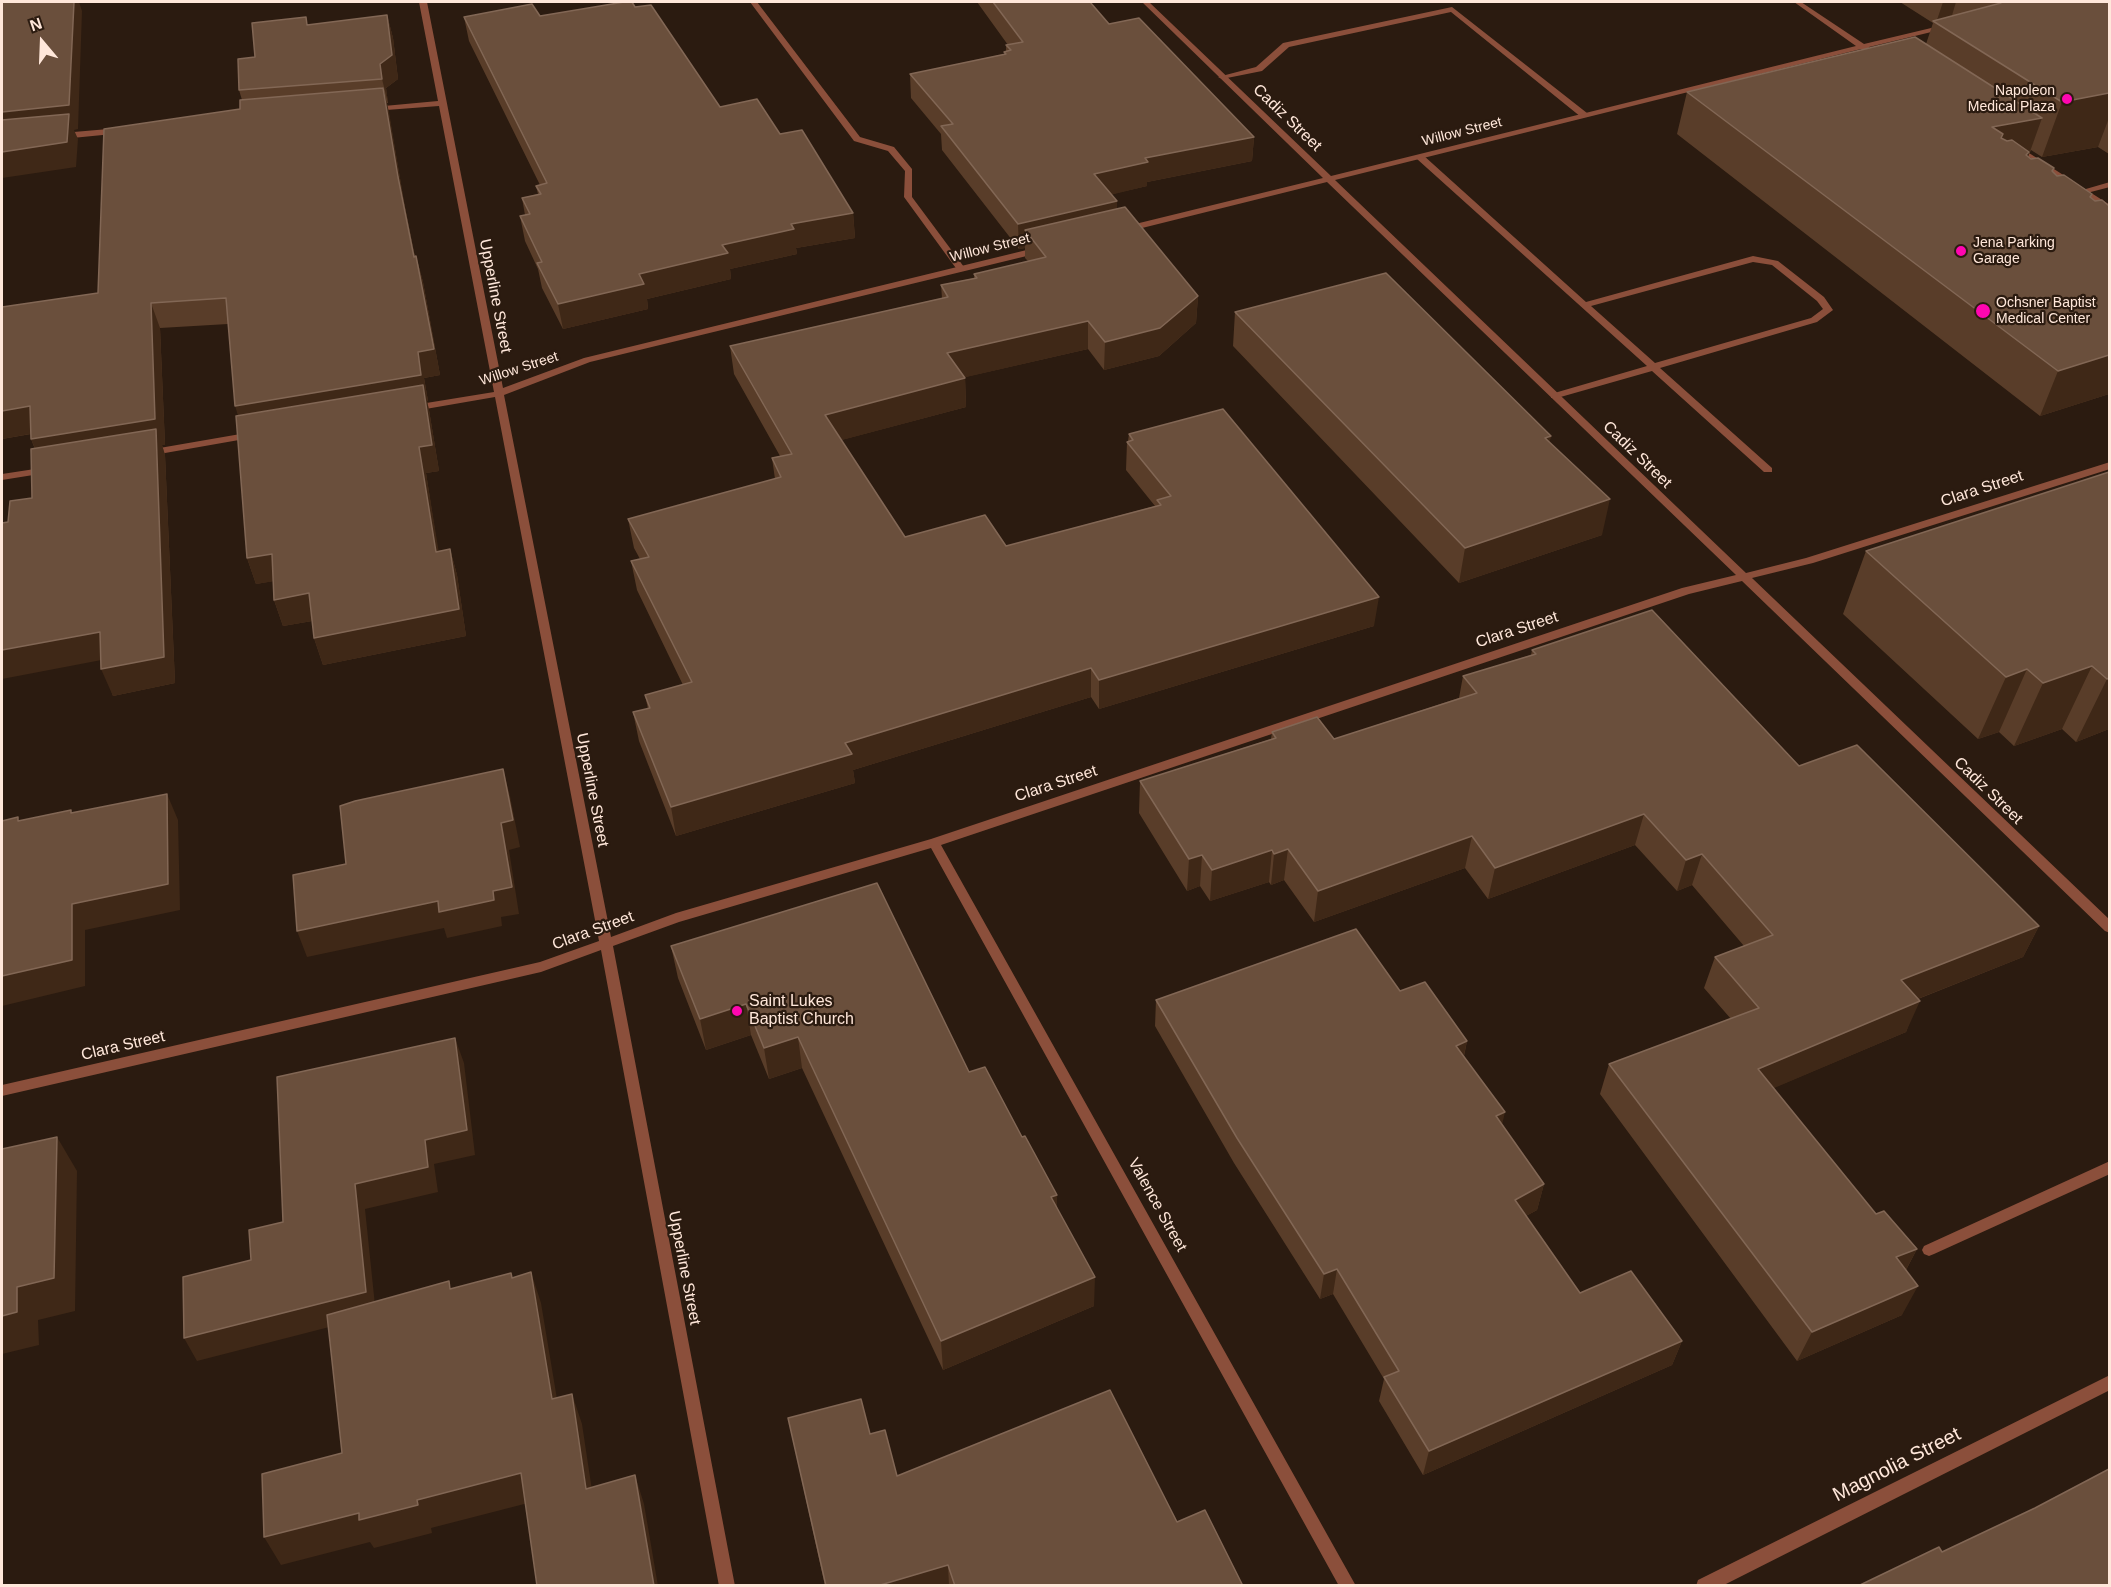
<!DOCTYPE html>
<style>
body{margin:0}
#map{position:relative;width:2111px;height:1587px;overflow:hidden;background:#2b1b10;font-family:Helvetica,sans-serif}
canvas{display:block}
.frame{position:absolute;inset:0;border:3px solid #ffe7da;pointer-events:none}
.north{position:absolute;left:12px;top:12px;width:60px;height:60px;-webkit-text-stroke:4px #2b1b10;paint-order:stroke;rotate:341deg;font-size:16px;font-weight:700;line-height:24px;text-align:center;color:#ffe7da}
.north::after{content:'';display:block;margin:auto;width:21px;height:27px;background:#ffe7da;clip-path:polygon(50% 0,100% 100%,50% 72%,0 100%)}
</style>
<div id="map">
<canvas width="2111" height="1587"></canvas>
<div class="frame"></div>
<div class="north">N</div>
</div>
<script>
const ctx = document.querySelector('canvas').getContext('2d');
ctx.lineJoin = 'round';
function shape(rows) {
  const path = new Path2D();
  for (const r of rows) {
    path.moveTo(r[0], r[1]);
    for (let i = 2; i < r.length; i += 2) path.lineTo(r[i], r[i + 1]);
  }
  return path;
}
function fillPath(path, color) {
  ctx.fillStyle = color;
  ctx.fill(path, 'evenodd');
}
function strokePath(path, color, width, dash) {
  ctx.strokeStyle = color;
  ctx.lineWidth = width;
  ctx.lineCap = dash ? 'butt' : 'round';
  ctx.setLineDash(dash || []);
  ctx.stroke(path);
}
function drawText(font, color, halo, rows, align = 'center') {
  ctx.font = font + ' Helvetica,sans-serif';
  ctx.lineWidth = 4.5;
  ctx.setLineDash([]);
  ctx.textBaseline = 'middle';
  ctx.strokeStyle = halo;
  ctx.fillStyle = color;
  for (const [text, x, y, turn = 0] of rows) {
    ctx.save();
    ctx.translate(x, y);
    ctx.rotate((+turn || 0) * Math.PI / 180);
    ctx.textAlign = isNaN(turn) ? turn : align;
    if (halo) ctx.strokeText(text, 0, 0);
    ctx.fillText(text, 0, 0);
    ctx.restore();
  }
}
fillPath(shape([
 [750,2,757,2,860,137,894,147,912,169,912,197,964,267,964,271,958,271,904,197,905,171,888,151,854,141,750,2],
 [1452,7,1587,113,1587,117,1581,117,1451,12,1289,47,1262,71,1222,79,1218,77,1256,67,1283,43,1452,7],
 [1417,155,1423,155,1586,302,1753,256,1778,261,1824,297,1833,310,1817,322,1660,368,1772,468,1772,472,1764,472,1652,371,1557,398,1551,398,1551,394,1647,366,1417,159,1417,155],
 [1753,262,1772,265,1817,301,1823,309,1811,318,1655,363,1591,306,1753,262],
 [2110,182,2110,187,2083,194,2079,191,2110,182],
 [2110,1161,2110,1174,1934,1254,1929,1256,1924,1254,1922,1250,1924,1246,2110,1161]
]), '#8b4f3b');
fillPath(shape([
 [419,2,427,2,503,388,584,358,1039,247,1044,250,1039,253,590,362,504,395,611,937,676,913,931,839,1682,588,1736,575,1327,182,1126,232,1123,231,1123,227,1323,178,1142,2,1149,2,1331,176,1856,46,1794,2,1801,2,1864,44,1948,24,1948,28,1869,47,1868,50,1861,49,1335,180,1746,573,1806,558,2110,462,2110,469,1813,563,1752,578,2110,920,2110,933,2105,931,1742,581,1689,594,941,845,1356,1586,1339,1586,931,848,679,922,613,946,735,1586,719,1586,601,950,541,972,2,1096,2,1085,540,962,599,941,495,397,414,411,409,408,414,405,494,392,439,106,373,111,369,109,373,107,438,101,419,2],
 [120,128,123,129,123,133,62,139,58,136,62,133,120,128],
 [2015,144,2110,205,2110,212,2012,149,2011,147,2015,144],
 [252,432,257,435,256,437,148,456,143,453,148,450,252,432],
 [48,467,53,470,52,472,2,480,2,474,48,467],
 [2110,1375,2110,1390,1722,1586,1696,1586,1698,1580,2110,1375]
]), '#8b4f3b');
fillPath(shape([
 [977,2,1090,2,1109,24,1254,137,1252,161,1147,182,1147,186,1112,194,1117,208,1198,296,1196,323,1159,356,1104,370,1088,349,965,377,966,407,841,440,905,537,1006,546,1155,506,1126,470,1127,442,1128,441,1129,434,1374,626,1099,709,1091,697,853,770,855,783,676,836,639,741,633,712,648,709,645,695,683,685,637,590,631,561,640,559,634,548,628,519,775,479,772,458,780,456,734,374,730,346,942,298,941,285,974,278,974,274,1028,261,1025,258,1025,248,1019,249,942,150,941,134,911,98,910,74,1004,54,1004,52,1006,51,1006,45,1008,45],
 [1900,2,2109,2,2109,154,2098,147,2042,157,2031,150,2028,156,2095,201,2109,206,2109,394,2040,416,1677,134,1687,92,1926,44,1933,23],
 [635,7,720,107,780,134,853,213,855,238,796,248,797,254,730,269,731,279,647,299,648,309,563,329,542,288,538,269,525,241,520,216,525,215,522,198,538,194,536,186,540,185,469,41,464,17,540,16],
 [387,15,393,38,398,79,386,88,388,103,387,103,404,202,415,257,416,256,423,282,440,375,424,378,428,401,427,401,429,410,439,471,426,473,438,551,450,549,457,575,466,636,323,665,314,638,312,621,283,626,274,600,273,581,256,584,247,558,238,415,228,324,160,328,165,445,162,445,165,455,175,683,113,696,101,660,8,522,32,498,35,449,31,439,31,434,2,439,2,307,98,293,240,109,242,100,239,90,255,57,308,25],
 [1235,312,1551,436,1549,442,1602,535,1459,583,1233,346],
 [2109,472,2109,729,2076,742,2062,729,2014,746,1999,732,1978,739,1843,614,1866,551],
 [1532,650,1799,766,2039,926,2023,957,1918,999,1906,1032,1773,1088,1876,1214,1917,1249,1906,1270,1902,1315,1797,1361,1600,1094,1609,1064,1731,1019,1704,988,1715,957,1744,946,1692,885,1677,891,1635,845,1488,899,1465,868,1314,922,1284,880,1271,885,1269,882,1210,901,1200,886,1187,891,1139,813,1140,781,1271,739,1272,732,1334,739,1459,698,1463,676,1531,655],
 [671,946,969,1072,1057,1209,1094,1306,943,1370,802,1068,769,1079,751,1035,706,1050,678,978],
 [1400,991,1467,1041,1464,1056,1502,1125,1544,1184,1537,1210,1526,1216,1580,1293,1682,1341,1672,1365,1423,1475,1379,1401,1384,1379,1333,1294,1320,1299,1234,1163,1155,1026,1156,1000],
 [788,1418,870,1434,897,1476,1177,1522,1243,1586,825,1586]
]), '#593d29');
fillPath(shape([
 [74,2,79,2,82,11,78,129,74,130,78,139,76,167,2,178,2,112],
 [1943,2,1956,2,1950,22,1936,23],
 [387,15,393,38,398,79,386,88,388,103,382,79,380,64],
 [383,88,389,112,404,202,420,282,414,257,398,177],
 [2109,93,2109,118,2098,147,2042,157,2062,102],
 [2042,118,2027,160,1986,181,1992,127],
 [1254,137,1252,161,1147,182,1147,186,1094,199,1094,174,1145,158],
 [1117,201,1117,225,1025,230,1025,248,1019,249,1018,224],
 [853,213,855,238,796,248,797,254,730,269,731,279,647,299,648,309,563,329,558,304,722,245,791,224],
 [416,256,423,282,440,375,424,378,428,401,427,401,429,410,439,471,426,473,443,578,436,552,419,447,243,431,235,406,418,352],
 [1198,296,1196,323,1159,356,1104,370,1105,342],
 [151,303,160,328,165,445,162,445,165,455,175,683,113,696,101,669,164,657,42,465,31,439],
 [1088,321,1088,349,949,381,947,353],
 [2109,355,2109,394,2040,416,2058,371],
 [965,378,966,407,827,444,825,415],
 [30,406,41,432,2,439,2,411],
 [1551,436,1543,471,1545,438],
 [1610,499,1602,535,1459,583,1465,548],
 [450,549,457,575,466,636,323,665,314,638],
 [272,554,281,580,256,584,247,558],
 [309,593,318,620,283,626,274,600],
 [1379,597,1374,626,1099,709,1099,680],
 [100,632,112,658,2,679,2,650],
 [2092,666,2062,729,2014,746,2043,683],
 [1091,668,1091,697,853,770,855,783,676,836,671,807,845,743],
 [2027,669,1999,732,1978,739,2006,677],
 [2109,678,2109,729,2076,742,2107,679],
 [503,769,510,796,520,847,509,850,519,914,501,917,502,926,447,938,444,928,307,957,297,931,438,901,493,891,501,823],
 [167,794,178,820,180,910,85,930,85,986,2,1006,2,976,72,904],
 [1644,814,1635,845,1488,899,1495,868],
 [1472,836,1465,868,1314,922,1318,891],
 [1288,849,1284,880,1271,885,1274,854],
 [1272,850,1269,882,1210,901,1212,870],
 [1702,854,1692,885,1677,891,1686,860],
 [1202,855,1200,886,1187,891,1189,859],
 [2039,926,2023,957,1887,1011,1901,980],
 [1920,1001,1906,1032,1746,1100,1758,1069],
 [746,1004,751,1035,706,1050,700,1019],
 [798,1037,802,1068,769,1079,764,1048],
 [455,1038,464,1063,475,1155,434,1164,438,1192,365,1209,376,1315,197,1361,184,1338,355,1184,425,1140],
 [1467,1041,1461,1068,1456,1046],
 [1505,1112,1499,1138,1496,1116],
 [57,1137,77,1171,75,1311,38,1320,39,1345,2,1354,2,1316,17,1287],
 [1544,1184,1537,1210,1507,1226,1515,1200],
 [1057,1195,1057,1225,1051,1197],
 [1917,1249,1901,1279,1896,1257],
 [1337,1269,1333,1294,1320,1299,1324,1274],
 [531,1272,541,1303,562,1429,552,1399],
 [1095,1277,1094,1306,943,1370,941,1341],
 [1918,1286,1902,1315,1797,1361,1812,1332],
 [1682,1341,1672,1365,1423,1475,1429,1451],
 [572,1394,582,1424,596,1517,586,1489],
 [521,1473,532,1502,431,1528,432,1533,374,1548,370,1542,281,1565,264,1537,359,1513,417,1500],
 [635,1475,644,1504,658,1586,654,1586],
 [948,1565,949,1586,877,1586]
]), '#3f2817');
const building = shape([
 [2,2,74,2,69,105,2,112,2,2],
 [624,2,632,2,635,7,651,5,720,107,757,99,780,134,802,130,853,213,791,224,794,229,722,245,728,253,639,274,644,284,558,304,537,263,542,262,520,216,530,214,522,198,541,194,536,186,547,183,464,17,532,4,540,16,624,2],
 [993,2,1090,2,1109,24,1139,18,1254,137,1145,158,1148,162,1094,174,1117,201,1018,224,941,126,953,124,910,74,1006,54,1004,52,1011,50,1006,45,1023,42,993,2],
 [1999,2,2109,2,2109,93,2062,102,1933,21,2001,3,1999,2],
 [387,15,392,55,380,64,382,79,239,90,238,59,255,57,252,23,306,17,307,25,387,15],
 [1915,37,2042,118,1992,127,2003,134,2001,138,2007,141,2012,140,2029,152,2026,155,2031,159,2038,158,2054,168,2052,171,2057,176,2064,175,2092,194,2090,197,2095,201,2102,200,2109,206,2109,355,2058,371,1687,92,1915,37],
 [383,88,398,177,414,257,416,256,434,349,418,352,421,375,235,406,226,298,151,303,155,419,31,439,30,406,2,411,2,307,98,293,104,129,240,109,240,100,383,88],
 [69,114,67,142,2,152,2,120,69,114],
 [1125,207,1198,296,1160,328,1105,342,1088,321,947,353,965,378,825,415,905,537,985,515,1006,546,1161,505,1157,500,1171,496,1127,442,1133,440,1129,434,1223,409,1379,597,1099,680,1091,668,845,743,852,754,671,807,633,712,650,708,645,695,692,682,631,561,649,557,628,519,781,477,772,458,792,454,730,346,948,297,941,285,977,278,974,274,1046,257,1025,230,1125,207],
 [1386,273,1551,436,1545,438,1610,499,1465,548,1235,312,1386,273],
 [423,385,432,445,419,447,436,552,450,549,459,609,314,638,309,593,274,600,272,554,247,558,236,416,423,385],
 [156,429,164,657,101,669,100,632,2,650,2,523,8,522,10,501,32,498,31,449,156,429],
 [2109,472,2109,678,2107,679,2092,666,2043,683,2027,669,2006,677,1866,551,2109,472],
 [1652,610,1799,766,1857,745,2039,926,1901,980,1920,1001,1758,1069,1876,1214,1884,1211,1917,1249,1896,1257,1918,1286,1812,1332,1609,1064,1759,1008,1715,957,1773,935,1702,854,1686,860,1644,814,1495,868,1472,836,1318,891,1288,849,1274,854,1272,850,1212,870,1202,855,1189,859,1140,781,1276,738,1272,732,1317,717,1334,739,1477,693,1463,676,1536,654,1532,650,1652,610],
 [503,769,513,820,501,823,512,887,493,891,494,900,439,912,438,901,297,931,293,875,346,864,340,806,355,801,503,769],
 [167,794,168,884,72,904,72,960,2,976,2,821,18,817,18,821,71,810,71,813,167,794],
 [877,883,969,1072,985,1067,1022,1137,1025,1136,1057,1195,1051,1197,1095,1277,941,1341,798,1037,764,1048,746,1004,700,1019,671,946,877,883],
 [1356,929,1400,991,1425,982,1467,1041,1456,1046,1505,1112,1496,1116,1544,1184,1515,1200,1580,1293,1631,1271,1682,1341,1429,1451,1384,1377,1399,1371,1337,1269,1324,1274,1237,1138,1156,1000,1356,929],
 [455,1038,467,1130,425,1140,428,1167,355,1184,366,1292,184,1338,183,1277,251,1260,249,1230,283,1222,277,1077,455,1038],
 [57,1137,54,1278,17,1287,17,1312,2,1316,2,1149,57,1137],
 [531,1272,552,1399,572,1394,586,1489,635,1475,654,1586,537,1586,521,1473,417,1500,418,1505,359,1520,359,1513,264,1537,262,1474,342,1453,327,1315,449,1281,450,1289,511,1273,512,1278,531,1272],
 [1110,1390,1177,1522,1205,1510,1243,1586,955,1586,948,1565,877,1586,826,1586,788,1418,861,1399,870,1434,885,1430,897,1476,1110,1390],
 [2109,1469,2109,1586,1858,1586,1939,1547,1942,1552,2035,1508,2109,1469]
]);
fillPath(building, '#6a4f3c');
strokePath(building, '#826755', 1.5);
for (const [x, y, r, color] of [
 [2067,99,6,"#ff06b0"],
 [1961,251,6,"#ff06b0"],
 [1983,311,8,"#ff06b0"],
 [737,1011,6,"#ff06b0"]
]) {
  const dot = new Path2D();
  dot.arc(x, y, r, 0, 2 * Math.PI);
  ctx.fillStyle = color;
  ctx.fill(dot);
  strokePath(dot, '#2b1b10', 2);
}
drawText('14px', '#ffe7da', '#2b1b10', [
 ["Napoleon",2055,91,"right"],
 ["Medical Plaza",2055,107,"right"],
 ["Jena Parking",1973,243],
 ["Garage",1973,259],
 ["Ochsner Baptist",1996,303],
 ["Medical Center",1996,319]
], 'left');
drawText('14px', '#ffe7da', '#2b1b10', [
 ["Willow Street",1462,132,-14],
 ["Willow Street",990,248,-14],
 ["Willow Street",519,369,-18]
]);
drawText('16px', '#ffe7da', '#2b1b10', [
 ["Cadiz Street",1287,118,44],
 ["Upperline Street",495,296,79],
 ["Cadiz Street",1637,455,44],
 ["Clara Street",1982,489,-18],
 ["Clara Street",1517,630,-18],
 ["Clara Street",1056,784,-18],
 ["Upperline Street",592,790,79],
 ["Cadiz Street",1988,791,44],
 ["Clara Street",593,931,-20],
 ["Clara Street",123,1046,-13],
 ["Valence Street",1157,1205,61],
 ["Upperline Street",684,1268,79]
]);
drawText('16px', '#ffe7da', '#2b1b10', [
 ["Saint Lukes",749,1002],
 ["Baptist Church",749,1020]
], 'left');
drawText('20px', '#ffe7da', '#2b1b10', [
 ["Magnolia Street",1897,1465,-27]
]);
</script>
